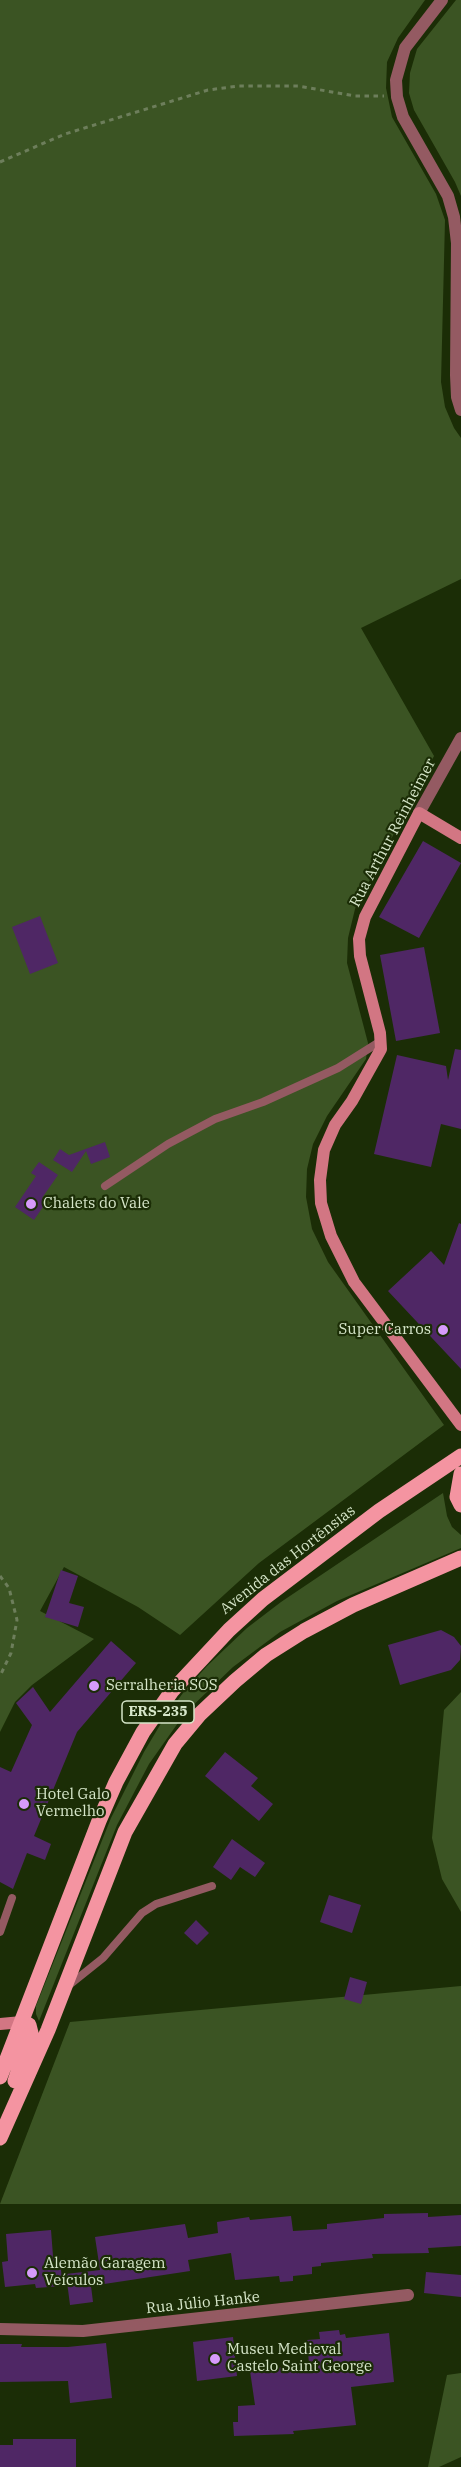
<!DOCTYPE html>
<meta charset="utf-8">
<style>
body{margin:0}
canvas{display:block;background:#1b2d06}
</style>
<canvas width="461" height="2467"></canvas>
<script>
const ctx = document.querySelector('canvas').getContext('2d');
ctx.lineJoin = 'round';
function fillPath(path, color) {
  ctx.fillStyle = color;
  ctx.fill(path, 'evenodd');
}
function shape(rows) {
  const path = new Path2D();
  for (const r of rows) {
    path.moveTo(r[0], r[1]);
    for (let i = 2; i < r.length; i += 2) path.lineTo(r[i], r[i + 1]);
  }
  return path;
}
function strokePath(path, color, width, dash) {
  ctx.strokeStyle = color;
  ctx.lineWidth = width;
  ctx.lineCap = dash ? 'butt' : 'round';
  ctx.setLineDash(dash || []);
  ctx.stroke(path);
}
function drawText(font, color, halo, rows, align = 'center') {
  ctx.font = font + ' "IBM Plex Serif",serif';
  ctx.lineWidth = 4.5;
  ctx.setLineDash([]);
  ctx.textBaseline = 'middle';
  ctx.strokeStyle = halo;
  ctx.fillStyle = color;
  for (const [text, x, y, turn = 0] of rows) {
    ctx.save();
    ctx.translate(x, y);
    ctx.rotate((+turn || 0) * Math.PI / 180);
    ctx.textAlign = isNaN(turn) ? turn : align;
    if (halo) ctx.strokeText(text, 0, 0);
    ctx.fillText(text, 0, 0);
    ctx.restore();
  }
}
fillPath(shape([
 [0,0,425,0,398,38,387,62,386,88,392,117,436,194,445,220,441,382,445,407,454,428,461,438,461,579,361,628,434,756,355,909,348,938,347,963,368,1043,366,1059,327,1116,313,1144,307,1169,306,1197,312,1229,328,1262,444,1425,259,1563,180,1635,138,1607,64,1567,40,1611,94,1639,32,1685,15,1702,0,1732],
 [456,0,461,0,461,196,455,182,414,110,409,93,410,73,417,49],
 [443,1493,447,1516,452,1527,461,1535,461,1548,337,1601,280,1632,233,1667,185,1713,149,1764,117,1825,39,2021,36,2014,36,2006,111,1818,144,1752,163,1720,183,1693,207,1666,247,1628,281,1602],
 [461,1692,461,1912,442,1879,432,1838,444,1710],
 [461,1986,461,2204,0,2204,70,2022],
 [461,2373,461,2457,439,2467,428,2467,447,2375]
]), '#3b5423');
fillPath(shape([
 [423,841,461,863,419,938,379,917],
 [40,916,58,963,30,974,12,927],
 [424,947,440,1033,396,1041,380,955],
 [455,1049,461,1050,461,1129,441,1124,431,1167,374,1154,397,1055,446,1066,448,1080],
 [105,1142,110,1157,91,1164,86,1151,72,1172,53,1160,60,1149,69,1155],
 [39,1162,58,1175,42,1198,47,1201,34,1220,15,1207,36,1176,31,1173],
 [459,1223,461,1224,461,1369,388,1291,431,1251,444,1265],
 [61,1570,78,1576,69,1603,84,1607,78,1627,45,1617],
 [441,1630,454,1637,461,1646,460,1660,451,1670,400,1685,388,1645],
 [111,1641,136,1663,77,1732,34,1836,51,1844,45,1860,27,1853,13,1889,0,1882,0,1767,11,1772,32,1725,16,1703,33,1687,50,1712],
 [225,1752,258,1778,251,1786,273,1804,259,1821,205,1776],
 [232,1839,265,1863,255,1877,240,1867,231,1880,213,1867],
 [329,1895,361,1905,352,1933,320,1922],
 [196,1920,209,1933,197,1945,184,1933],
 [350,1977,367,1982,361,2004,344,1999],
 [428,2213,428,2217,461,2215,461,2246,428,2248,429,2253,372,2254,373,2258,321,2263,321,2266,312,2267,312,2274,293,2276,293,2281,280,2282,279,2276,235,2280,231,2253,188,2260,190,2271,91,2286,93,2302,70,2305,66,2274,100,2270,95,2237,185,2224,188,2238,218,2233,217,2222,249,2217,250,2220,291,2216,293,2231,327,2229,327,2224,384,2218,384,2214],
 [51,2230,53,2256,59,2255,63,2286,36,2288,35,2284,5,2287,2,2262,8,2261,6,2234],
 [426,2272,461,2275,461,2297,424,2293],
 [339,2330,340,2335,345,2334,346,2338,389,2333,394,2382,351,2387,356,2425,293,2431,294,2434,234,2436,233,2422,238,2422,238,2406,255,2405,250,2371,309,2364,307,2340,320,2339,319,2332],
 [233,2337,237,2376,197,2381,193,2342],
 [106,2343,112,2398,70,2403,68,2381,0,2382,0,2344,22,2344,21,2347,68,2347],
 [13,2439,76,2439,76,2467,0,2467,0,2445,13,2445]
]), '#4f2765');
strokePath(shape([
 [0,162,65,134,208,90,239,86,298,86,355,96,384,96],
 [0,1576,9,1588,17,1620,11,1653,0,1676]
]), '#6d7e5b', 3, [4.5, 4.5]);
strokePath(shape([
 [105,1186,168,1144,215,1119,263,1102,338,1068,381,1041],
 [0,1932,12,1898],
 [68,1986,103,1958,142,1913,156,1904,212,1886]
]), '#945a62', 8);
strokePath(shape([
 [442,0,405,48,396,80,397,97,403,117,448,196,454,217,457,243,456,375,457,397,461,410],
 [419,813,461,738],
 [0,2329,83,2331,408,2295]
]), '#945a62', 12);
strokePath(shape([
 [461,838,419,813,365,917,359,939,360,956,380,1033,381,1049,352,1101,335,1125,324,1150,320,1180,321,1203,331,1236,354,1282,461,1425],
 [0,2024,22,2022]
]), '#d27683', 12);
strokePath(shape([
 [461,1474,457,1497,461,1505],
 [0,2077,99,1821,116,1782,143,1732,172,1691,229,1630,263,1599,379,1511,461,1456],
 [15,2081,31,2033,29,2025,22,2022],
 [0,2138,48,2030,125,1832,175,1744,200,1714,235,1681,266,1655,304,1631,353,1605,461,1558]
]), '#f494a1', 15);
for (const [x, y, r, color] of [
 [31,1204,6,"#d69bfa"],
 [443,1330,6,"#d69bfa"],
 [94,1686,6,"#d69bfa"],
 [24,1804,6,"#d69bfa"],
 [32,2273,6,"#d69bfa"],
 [215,2359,6,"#d69bfa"]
]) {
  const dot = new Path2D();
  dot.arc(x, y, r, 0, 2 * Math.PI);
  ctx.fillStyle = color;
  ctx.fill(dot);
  strokePath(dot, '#1b2d06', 2);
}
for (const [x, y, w] of [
 [158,1712,72]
]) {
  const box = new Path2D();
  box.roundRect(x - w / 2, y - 11, w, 22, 4.5);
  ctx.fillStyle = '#1b2d06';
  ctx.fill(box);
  strokePath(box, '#d6e6c9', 1.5);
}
drawText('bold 14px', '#d6e6c9', null, [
 ["ERS-235",158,1712]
]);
drawText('15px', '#d6e6c9', '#1b2d06', [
 ["Rua Arthur Reinheimer",393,833,-62],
 ["Avenida das Hortênsias",288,1560,-38],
 ["Rua Júlio Hanke",203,2303,-6]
]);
drawText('15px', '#d6e6c9', '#1b2d06', [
 ["Chalets do Vale",43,1204],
 ["Super Carros",431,1330,"right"],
 ["Serralheria SOS",106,1686],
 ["Hotel Galo",36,1795],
 ["Vermelho",36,1812],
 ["Alemão Garagem",44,2264],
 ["Veículos",44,2281],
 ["Museu Medieval",227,2350],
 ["Castelo Saint George",227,2367]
], 'left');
</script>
